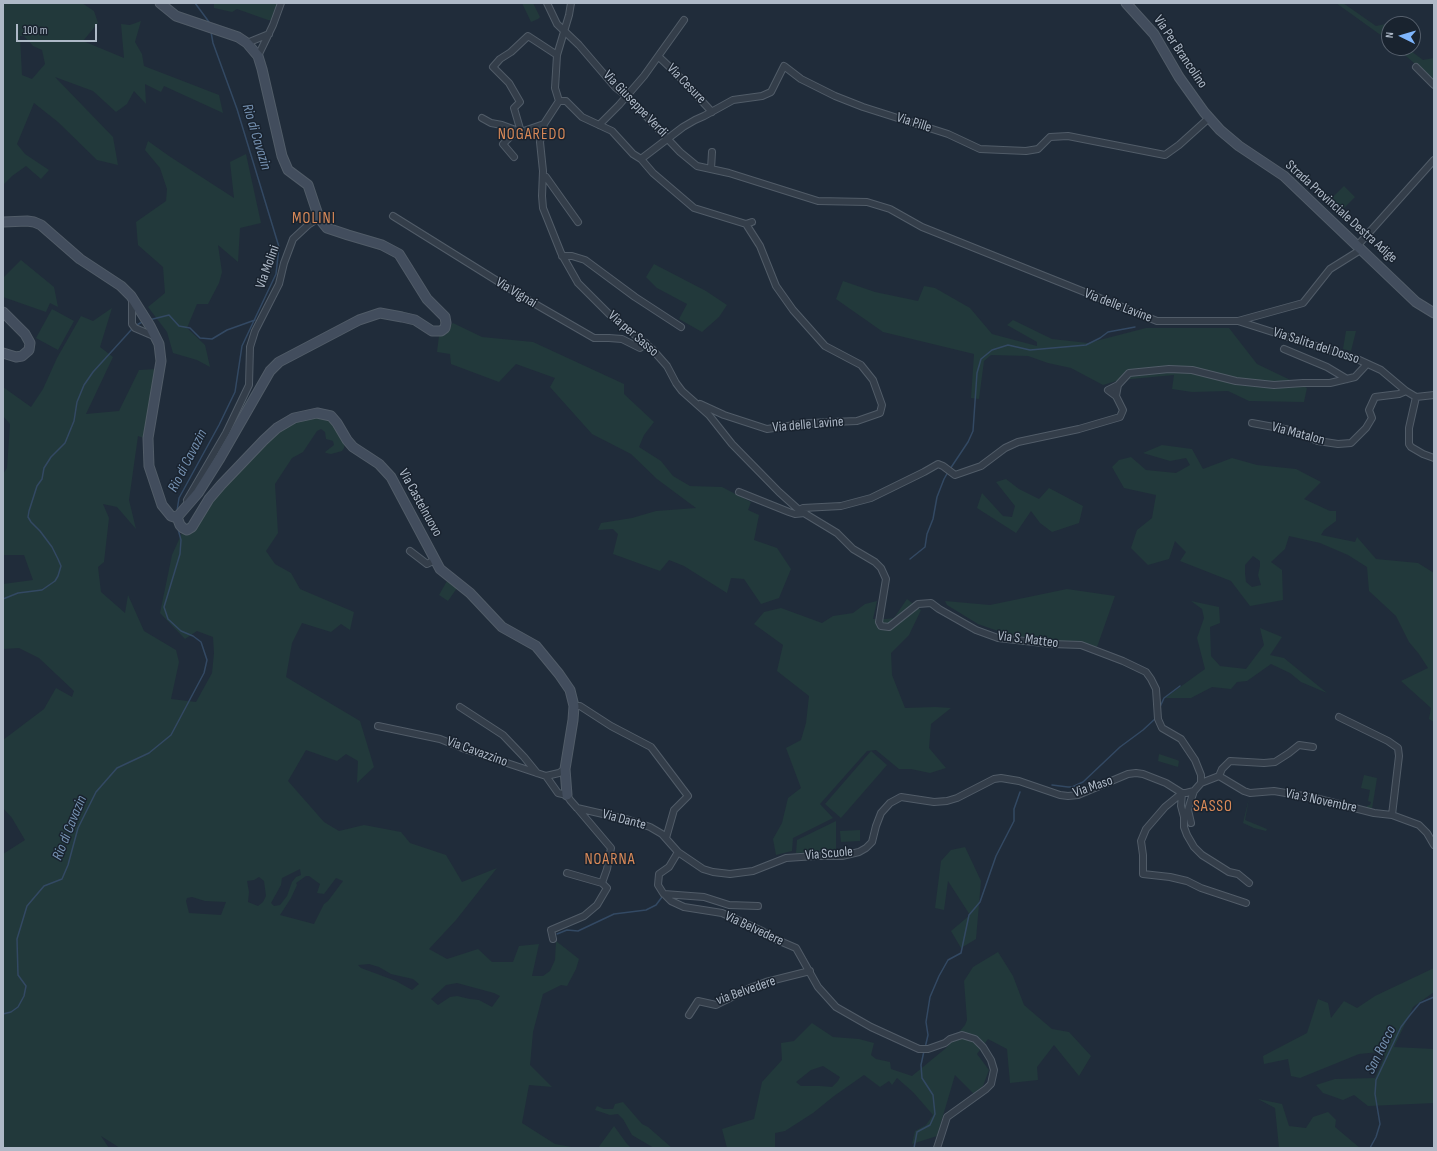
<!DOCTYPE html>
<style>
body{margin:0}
#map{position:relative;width:1437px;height:1151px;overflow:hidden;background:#202c3a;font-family:"Sofia Sans Condensed",sans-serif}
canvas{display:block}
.frame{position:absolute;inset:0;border:4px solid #aeb9c7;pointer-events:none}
.north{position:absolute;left:1381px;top:16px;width:40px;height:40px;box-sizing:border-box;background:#19232f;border:1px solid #555f6c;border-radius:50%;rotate:275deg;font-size:11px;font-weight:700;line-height:16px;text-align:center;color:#aeb9c7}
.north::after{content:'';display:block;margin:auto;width:14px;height:18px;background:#7eb5fc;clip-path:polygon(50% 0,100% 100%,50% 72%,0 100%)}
.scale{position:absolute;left:16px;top:24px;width:81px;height:18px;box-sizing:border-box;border:2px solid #aeb9c7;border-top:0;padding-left:5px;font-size:12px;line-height:14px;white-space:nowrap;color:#aeb9c7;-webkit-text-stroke:3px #19232f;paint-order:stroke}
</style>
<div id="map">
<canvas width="1437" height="1151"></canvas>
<div class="frame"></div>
<div class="north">N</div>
<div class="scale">100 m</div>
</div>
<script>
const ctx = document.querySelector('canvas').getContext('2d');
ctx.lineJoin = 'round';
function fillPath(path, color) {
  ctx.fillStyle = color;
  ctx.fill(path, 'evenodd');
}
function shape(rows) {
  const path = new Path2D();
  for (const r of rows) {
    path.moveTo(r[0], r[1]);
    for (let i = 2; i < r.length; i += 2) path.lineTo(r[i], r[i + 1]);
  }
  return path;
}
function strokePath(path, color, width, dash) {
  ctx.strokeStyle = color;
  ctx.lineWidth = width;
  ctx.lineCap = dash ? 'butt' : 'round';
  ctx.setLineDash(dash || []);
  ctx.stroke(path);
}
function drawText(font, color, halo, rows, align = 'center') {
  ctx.font = font + ' "Sofia Sans Condensed",sans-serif';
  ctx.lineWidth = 3;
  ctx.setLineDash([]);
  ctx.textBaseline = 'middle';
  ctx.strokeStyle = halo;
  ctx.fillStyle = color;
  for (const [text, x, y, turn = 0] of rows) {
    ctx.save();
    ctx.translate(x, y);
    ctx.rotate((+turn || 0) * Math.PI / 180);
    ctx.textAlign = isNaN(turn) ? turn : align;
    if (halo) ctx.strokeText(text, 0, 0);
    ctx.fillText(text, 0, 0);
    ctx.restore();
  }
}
fillPath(shape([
 [3,3,82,3,94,11,98,23,83,41,124,58,121,24,130,25,141,21,135,42,142,54,144,66,219,95,223,113,164,86,161,92,145,84,146,104,134,91,127,104,116,112,93,91,55,77,113,137,118,165,97,160,58,122,34,103,17,144,25,154,49,170,41,179,26,166,12,176,3,185],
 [20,36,24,36,33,46,42,50,45,64,32,79,22,75],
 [214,3,279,3,274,20,268,20,237,9,232,12,214,8],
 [522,3,533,3,540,17,538,19,531,22],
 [1336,3,1343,3,1376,26,1391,23,1393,24,1389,24,1389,41],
 [1397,48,1407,48,1423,60,1434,58,1434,77,1432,79],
 [148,141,169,156,234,198,230,162,246,154,261,223,240,228,238,262,218,245,222,272,219,283,208,304,197,304,187,328,205,345,210,367,197,360,173,353,167,332,148,307,165,293,163,267,138,245,136,222,166,201,167,189,160,168,145,150],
 [1344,186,1355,197,1337,215,1326,204],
 [21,260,54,287,58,307,50,303,46,312,3,297,3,278],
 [654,264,706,291,727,305,719,317,702,332,679,319,687,304,657,288,646,277],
 [843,281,875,292,918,301,924,286,935,288,970,308,992,334,1037,346,1037,342,1007,325,1013,320,1052,339,1088,343,1146,328,1229,328,1257,364,1307,388,1304,402,1249,401,1228,391,1192,392,1172,389,1174,375,1120,380,1103,385,1071,368,1048,363,1028,356,991,355,984,361,979,399,971,398,974,354,883,332,836,299],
 [112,308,100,347,113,357,86,414,119,411,139,370,157,369,144,438,138,436,129,500,136,529,117,507,103,504,109,518,104,562,98,567,101,592,125,613,128,595,144,631,176,650,179,662,171,699,196,702,212,673,214,653,213,637,197,631,185,639,160,613,172,555,182,533,192,528,210,500,265,441,294,421,313,417,327,417,336,423,345,443,344,448,342,451,331,454,326,453,325,452,334,445,333,441,326,439,325,432,321,429,317,431,303,452,292,458,275,484,278,533,266,551,275,564,291,573,300,589,354,612,350,630,341,624,331,632,302,623,292,643,286,677,360,721,374,767,357,783,358,761,346,754,337,761,306,750,288,781,324,822,339,831,364,825,401,832,410,843,446,855,462,882,497,868,456,920,429,949,447,959,478,949,492,962,513,962,519,946,539,944,532,976,543,976,550,971,555,960,556,941,579,959,576,969,567,986,561,985,543,994,533,1032,530,1065,552,1087,529,1085,522,1123,555,1144,577,1148,120,1148,101,1136,109,1148,3,1148,3,854,25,840,12,818,3,808,3,740,44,709,56,688,72,697,74,691,39,658,19,648,3,649,3,584,33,580,24,555,3,555,3,474,7,468,10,424,3,416,3,387,31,407,43,389,57,358,81,316,93,321],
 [300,869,301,875,296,877,292,882,287,896,280,905,274,906,271,903,281,885,282,878],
 [306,876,309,876,320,884,317,893,324,894,336,878,343,881,328,901,324,904,314,924,280,915,291,898,297,885,296,883],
 [259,877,264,881,266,896,263,902,258,906,248,902,249,892,247,881,254,880],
 [192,897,205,901,226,902,221,915,189,913,186,901,187,898],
 [369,964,379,967,391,974,413,979,419,984,412,990,396,981,361,968,358,965],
 [457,983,494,993,500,996,492,1007,479,1000,470,999,457,996,450,997,438,1005,431,999,446,985],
 [52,309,74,321,58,350,36,338],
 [453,323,482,337,533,342,624,384,624,394,654,422,644,435,639,447,661,461,673,476,690,486,722,487,751,502,748,510,759,515,754,540,777,548,791,569,779,598,761,604,744,579,731,578,727,593,684,566,669,560,660,571,613,554,618,534,613,529,598,530,601,523,632,518,656,511,696,508,657,479,631,454,592,434,550,387,555,378,516,364,499,382,451,364,450,354,437,352,439,336],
 [1346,331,1356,331,1351,351,1343,349],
 [1162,445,1192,449,1203,469,1232,458,1257,465,1296,469,1321,482,1304,499,1330,511,1336,511,1336,521,1324,530,1321,535,1355,542,1357,537,1376,559,1418,563,1434,573,1434,722,1429,719,1431,708,1401,681,1428,668,1419,654,1409,642,1396,616,1369,591,1367,567,1348,555,1320,543,1289,536,1285,549,1271,562,1282,570,1283,600,1250,606,1231,581,1180,561,1186,552,1175,541,1169,559,1148,565,1131,548,1137,530,1152,518,1156,495,1124,488,1112,467,1119,460,1131,457,1146,470,1176,473,1190,465,1186,458,1170,461,1143,453],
 [1253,556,1260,561,1260,566,1258,575,1261,585,1252,587,1246,582,1245,573,1245,565],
 [1006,479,1019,489,1039,499,1049,488,1083,506,1079,523,1052,532,1040,523,1031,511,1016,533,977,508,982,493,1003,516,1012,517,1015,506,996,482],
 [447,581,457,588,448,601,439,595],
 [1067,589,1115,596,1097,647,1015,637,978,624,947,605,945,601,990,605],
 [907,599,921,610,909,635,891,653,892,675,905,708,935,707,951,708,931,724,929,748,946,768,930,773,911,769,899,769,876,750,867,751,820,804,833,818,793,838,792,851,776,855,773,839,782,823,788,798,801,788,786,748,801,740,806,723,809,696,777,671,783,645,754,624,764,612,781,608,822,623,833,616,853,613,865,604,877,601,873,619,886,619,894,618],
 [1191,601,1219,607,1220,623,1210,627,1211,656,1220,666,1246,669,1264,645,1260,628,1282,637,1270,655,1284,658,1327,693,1301,682,1290,673,1271,664,1247,681,1237,682,1231,689,1212,687,1191,698,1165,698,1205,669,1197,638,1204,618,1202,609],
 [871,751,887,765,841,818,825,804],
 [1159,754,1177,760,1179,761,1178,767,1158,761],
 [1364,775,1377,778,1372,809,1366,808,1367,806,1370,805,1371,802,1368,801,1370,790,1361,788],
 [1249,798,1245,820,1267,829,1266,831,1254,828,1243,823],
 [836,821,836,851,796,853,797,840],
 [860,830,860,841,841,842,840,831],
 [965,847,981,881,976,939,961,948,951,931,970,915,948,881,944,910,935,908,941,861,951,850],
 [998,952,1013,976,1024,1005,1052,1029,1069,1032,1091,1056,1079,1076,1054,1045,1037,1067,1038,1080,1010,1083,1007,1049,988,1039,977,1054,989,1070,983,1086,974,1094,955,1075,937,1136,912,1144,915,1131,926,1125,933,1115,913,1092,897,1078,892,1085,889,1081,880,1087,864,1075,834,1096,813,1113,785,1131,775,1133,775,1148,727,1148,722,1129,754,1119,762,1082,782,1060,781,1043,794,1041,812,1023,833,1037,859,1039,874,1043,871,1055,876,1059,890,1062,891,1069,912,1076,946,1048,965,1025,967,1020,964,981,973,967],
 [823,1066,840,1077,838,1081,832,1087,820,1086,801,1086,796,1082,811,1070],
 [1434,968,1434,992,1413,1007,1394,1047,1434,1049,1434,1103,1368,1106,1354,1095,1343,1100,1323,1093,1316,1085,1335,1079,1375,1078,1385,1056,1379,1052,1359,1054,1300,1078,1291,1076,1288,1059,1264,1064,1263,1056,1307,1033,1318,999,1328,1003,1331,1018,1344,1001,1357,1008,1375,996],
 [1258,1099,1282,1104,1289,1126,1306,1128,1313,1117,1328,1112,1336,1120,1335,1127,1360,1148,1279,1148,1275,1108],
 [623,1102,642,1124,648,1127,672,1148,654,1148,632,1135,623,1119,618,1114,610,1115,595,1110,597,1106,604,1109,613,1109,615,1104],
 [614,1126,627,1144,631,1148,598,1148]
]), '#22393b');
strokePath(shape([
 [195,3,209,22],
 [149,320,169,315,179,326,190,328,200,338,212,339,227,330,255,320],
 [135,326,144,321],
 [950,469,968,442,973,431,977,373,981,359,992,350,1008,345,1030,350,1086,345,1100,338,1108,332,1135,327],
 [177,511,179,498,219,425,235,392,242,346,276,274,279,247,237,109,213,43,211,32],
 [910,559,925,547,927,534,933,519,937,497,944,479,948,472],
 [3,599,18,593,42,590,55,581,58,576,61,566,58,559,52,547,40,531,31,522,28,517,29,511,37,486,42,479,44,468,51,457,65,443,74,421,77,402,84,385,93,372,132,329],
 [1160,707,1164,698,1180,686],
 [1052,785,1068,787,1072,787,1083,782,1120,747,1143,730,1156,718],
 [557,934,567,930,578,931,614,914,646,910,656,905,662,897],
 [3,1014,11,1012,18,1007,24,996,26,986,18,975,17,939,27,906,44,886,62,879,68,865,78,828,96,792,117,768,149,753,171,735,204,673,207,660,201,642,193,636,181,631,168,619,164,607,180,554,181,540,178,529],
 [925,1048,928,1035,926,1022,930,997,939,976,948,960,961,953,969,915,980,902,996,856,1014,821,1014,809,1020,792],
 [914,1148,917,1132,930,1125,935,1114,933,1095,922,1078,921,1065,924,1051],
 [1370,1148,1376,1137,1380,1124,1375,1094,1376,1080,1401,1027,1410,1015,1420,1003,1434,997]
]), '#334963', 1.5);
const street = shape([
 [547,3,557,24,579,45,615,87,627,96,680,152,697,166,729,173,818,201,867,202,890,209,922,227,1157,321,1238,321,1303,303,1330,269,1362,249],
 [247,43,269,34],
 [258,56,273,25,281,3],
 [659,57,676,73,712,112],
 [1416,67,1434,85],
 [559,101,566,101,582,117,612,131,633,154,641,159,653,173,694,208,746,224,752,222],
 [559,101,555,88,557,55,569,15,571,3],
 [482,118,491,123,502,125,521,132,544,124],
 [599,125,619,105,644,76,684,20],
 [514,157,503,144,512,135,521,132,514,108,520,102,509,83,493,67,500,59,511,52,528,36,557,55],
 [641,159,683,127,695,120,704,116,733,100,762,96,771,92,784,66,801,79,835,96,863,107,948,134,980,149,1026,151,1038,149,1050,137,1068,136,1165,155,1179,145,1209,118],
 [711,169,712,152],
 [546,177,578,222],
 [393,216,523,297,594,338,609,338,622,339,640,348,646,343],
 [1358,245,1434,160],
 [562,256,572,256,585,260,635,297,681,327],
 [132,299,132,324,135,328,156,337],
 [1238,321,1357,359,1381,370,1406,391,1416,397],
 [1284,349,1327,367,1347,379],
 [1116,396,1108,390,1118,385],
 [1416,397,1409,428,1409,444,1411,447,1423,454,1434,458],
 [1416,397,1434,395],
 [700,404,724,415,767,429,809,423,857,421,880,413,882,405,873,380,861,365,825,346,793,310,776,286,760,246,746,224],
 [1252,423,1290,430,1318,441,1338,444,1351,443,1366,428,1372,418,1369,410,1375,397,1399,394,1406,391],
 [739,492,789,512,795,514,805,513],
 [187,500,226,433,249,385,250,347,255,331,279,284,284,263,293,239,308,225,319,218],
 [799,510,803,508,841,506,871,498,924,472,938,464,943,466,955,475,981,466,1005,448,1018,442,1079,429,1120,417,1123,410,1116,396,1118,385,1129,373,1169,369,1192,370,1236,381,1274,385,1303,383,1330,383,1355,377,1367,364],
 [410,551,427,564,435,560],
 [574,706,580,706,611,726,651,747,688,796,674,810,666,838],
 [460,707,503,735,524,757,537,773],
 [1339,717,1388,741,1398,748,1399,756,1392,815],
 [378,726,440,739,465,749,546,776,558,793,567,795,570,800,577,808,629,820,650,827,662,834,678,852,703,869,713,872,730,874,753,871,786,858,816,856,842,856,859,852,866,848,872,842,876,826,881,813,890,803,901,797,934,802,947,801,957,798,994,779,1001,778,1019,781,1060,795,1068,796,1078,795,1128,774,1136,773,1143,774,1166,783,1182,793,1186,793,1194,791,1201,783,1201,775,1195,760,1181,739,1162,728,1158,719,1156,689,1151,679,1146,672,1123,661,1081,645,1052,644,998,638,976,630,939,609,931,603,918,604,889,627,881,626,879,622,886,579,881,568,875,562,853,549,837,533,799,510,779,492,732,444,709,415,682,391,676,383,667,366,652,349,609,314,578,283,561,253,543,208,542,196,543,171,540,142,544,124,559,101],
 [546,776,559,773,565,769],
 [1219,776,1222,769,1230,761,1264,763,1275,762,1289,753,1299,745,1313,747],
 [1201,783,1219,776,1244,791,1250,793,1274,791,1315,798,1374,813,1392,815,1419,825,1427,833,1434,845],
 [1182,793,1165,807,1146,829,1141,841,1143,855,1143,874,1170,877,1187,881,1201,888,1246,903],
 [1182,793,1181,806,1184,817,1184,827,1187,835,1194,847,1202,855,1210,860,1229,872,1238,874,1249,883],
 [1191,823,1188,810,1191,800,1194,791],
 [678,852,669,867,659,874,658,885,663,893,671,901,684,907,722,913,762,931,775,939,796,948,818,987,836,1007,871,1027,919,1049,928,1049,945,1043,950,1039,962,1035,975,1039,983,1047,991,1060,994,1070,991,1084,986,1089,947,1117,937,1148],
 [567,873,602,883,607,869,611,848,578,809],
 [664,894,704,897,729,905,758,906],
 [553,939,551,930,584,916,597,905,607,888,602,883],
 [689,1015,698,1001,716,1005,750,988,766,982,810,971]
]);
const secondary = shape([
 [1126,3,1154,34,1179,77,1204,112,1220,130,1239,146,1284,176,1416,302,1434,313],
 [3,222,27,221,34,222,41,225,80,259,121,286,131,296,150,326,159,344,161,361,148,438,149,466,162,505,171,516,174,517,179,515,198,493,220,458,270,371,279,362,359,320,380,313,402,317,415,320,432,331,441,331,445,328,446,323,445,317,427,299,399,254,382,245,348,235,327,228,319,218,308,185,288,170,282,156,262,69,258,56,247,43,238,37,176,16,160,3],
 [3,312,25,334,30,343,29,350,22,356,16,357,3,353],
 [177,517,180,525,183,528,187,530,192,527,209,499,221,485,264,440,277,428,294,418,317,413,331,416,337,423,347,440,353,447,379,464,391,477,440,569,470,593,502,627,536,646,559,674,570,690,574,706,573,720,565,769,567,795]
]);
strokePath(street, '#515c68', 8);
strokePath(secondary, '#515c68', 11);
strokePath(street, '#343e4a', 6);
strokePath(secondary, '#424d5d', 9);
drawText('14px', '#aeb9c7', '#19232f', [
 ["Via Per Brancolino",1180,52,56],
 ["Via Cesure",686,84,46],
 ["Via Giuseppe Verdi",635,104,46],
 ["Via Pille",914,123,18],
 ["Strada Provinciale Destra Adige",1341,212,42],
 ["Via Molini",268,267,-70],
 ["Via Vignai",516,293,31],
 ["Via delle Lavine",1118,306,21],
 ["Via per Sasso",633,334,41],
 ["Via Salita del Dosso",1316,346,18],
 ["Via delle Lavine",808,425,-5],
 ["Via Matalon",1298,434,15],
 ["Via Castelnuovo",420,503,61],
 ["Via S. Matteo",1028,640,7],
 ["Via Cavazzino",477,752,20],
 ["Via Maso",1093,787,-19],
 ["Via 3 Novembre",1321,801,12],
 ["Via Dante",624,820,15],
 ["Via Scuole",829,854,-5],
 ["Via Belvedere",754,929,25],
 ["via Belvedere",746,991,-19]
]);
drawText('italic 15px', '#7591b1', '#19232f', [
 ["Rio di Cavazin",256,137,73],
 ["Rio di Cavazin",188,461,-63],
 ["Rio di Cavazin",70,828,-68],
 ["San Rocco",1381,1050,-64]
]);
ctx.letterSpacing = '1px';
drawText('16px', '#d88958', '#19232f', [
 ["NOGAREDO",532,135],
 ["MOLINI",314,219],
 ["SASSO",1213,807],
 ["NOARNA",610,860]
]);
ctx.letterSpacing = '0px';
</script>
